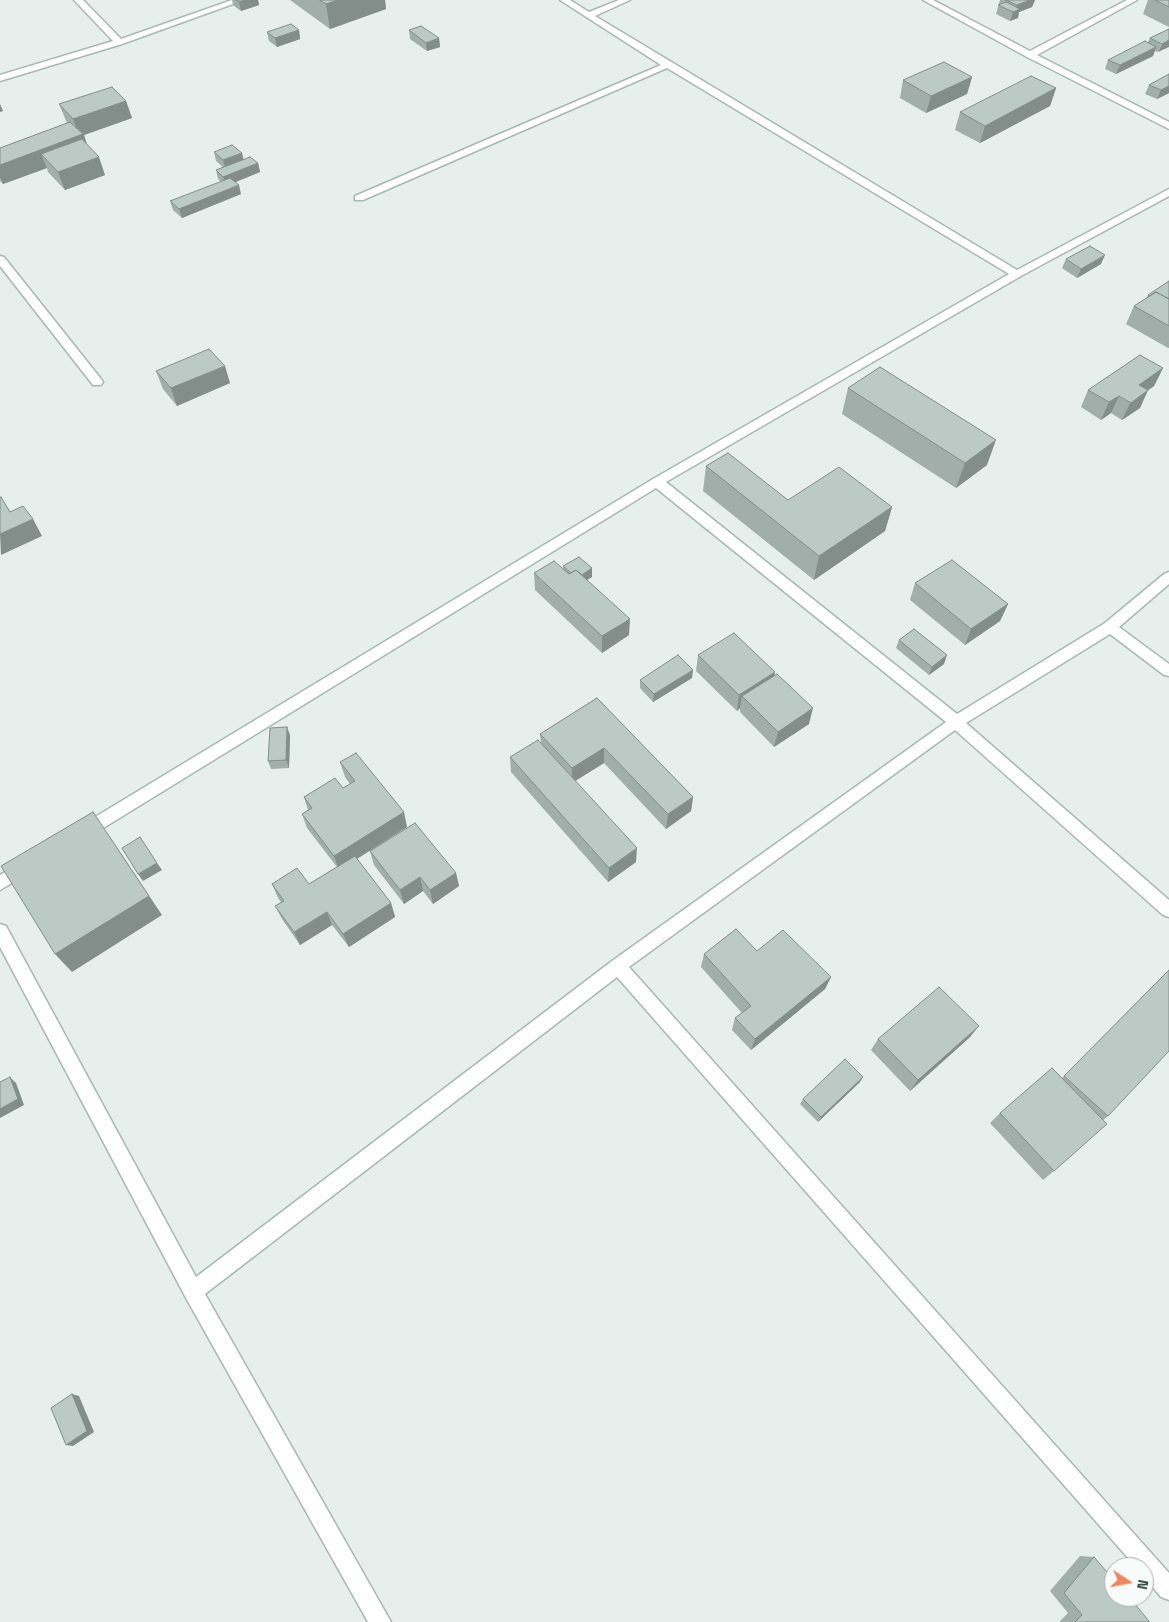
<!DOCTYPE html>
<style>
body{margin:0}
#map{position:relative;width:1169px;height:1622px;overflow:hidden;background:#e6efeb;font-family:"Space Grotesk",sans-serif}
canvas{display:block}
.north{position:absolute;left:1104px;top:1557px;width:50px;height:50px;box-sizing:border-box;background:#f7fbf9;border:1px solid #a3b1ad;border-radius:50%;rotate:101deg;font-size:14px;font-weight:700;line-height:20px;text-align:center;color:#24423a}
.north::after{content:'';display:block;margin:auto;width:18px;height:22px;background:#f4845f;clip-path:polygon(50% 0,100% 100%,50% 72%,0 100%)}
</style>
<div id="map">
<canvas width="1169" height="1622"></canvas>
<div class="north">N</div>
</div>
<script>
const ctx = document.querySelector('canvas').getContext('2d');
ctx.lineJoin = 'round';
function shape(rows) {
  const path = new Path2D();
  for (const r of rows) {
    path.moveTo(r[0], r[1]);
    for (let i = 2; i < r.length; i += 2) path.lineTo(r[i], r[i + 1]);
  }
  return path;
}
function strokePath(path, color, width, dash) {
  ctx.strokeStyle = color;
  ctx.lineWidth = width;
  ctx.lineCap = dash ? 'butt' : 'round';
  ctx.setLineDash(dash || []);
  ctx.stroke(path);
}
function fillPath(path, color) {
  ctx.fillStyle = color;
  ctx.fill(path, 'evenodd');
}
const minor = shape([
 [74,0,83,0,121,39,232,0,244,0,122,44,0,81,0,75,113,41,74,0],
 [560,0,570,0,589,12,619,0,630,0,595,16,1017,270,1169,189,1169,196,1021,276,666,482,957,714,1105,623,1164,574,1169,572,1169,584,1119,627,1169,664,1169,676,1164,675,1110,634,966,723,1169,900,1169,917,1163,915,955,730,629,967,1169,1573,1169,1600,1161,1597,1144,1577,1144,1567,1136,1567,617,977,205,1294,391,1622,368,1622,186,1298,0,947,0,924,6,926,196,1277,612,961,946,722,656,488,87,838,82,840,77,838,74,833,77,828,653,479,1009,274,667,68,363,200,355,200,355,196,661,65,560,0],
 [923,0,933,0,1030,51,1127,0,1137,0,1037,55,1169,122,1169,129,1027,57,923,0],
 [0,256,4,257,101,379,103,382,101,385,93,385,0,266,0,256],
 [24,861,29,863,32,868,29,873,0,890,0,875,24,861]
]);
strokePath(minor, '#a8b8b2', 3);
fillPath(minor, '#fff');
fillPath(shape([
 [232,0,258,0,259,5,241,11,233,5],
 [290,0,385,0,386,9,330,29],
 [1000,0,1035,0,1032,7,1019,12,1018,18,1010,21,996,14],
 [1148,0,1169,0,1169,27,1143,14],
 [1169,29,1158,52,1155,51,1153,56,1116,74,1105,69,1108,60,1148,42,1150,38],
 [299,30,300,39,277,47,269,41,267,32],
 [409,30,439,38,440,47,427,51,410,39],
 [1169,74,1169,93,1157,99,1145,94,1149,85],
 [972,77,967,94,926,113,900,98,903,80],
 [1056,88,1050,106,980,143,955,130,960,112],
 [126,101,132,118,84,135,87,145,105,175,65,190,48,172,47,168,3,184,0,181,0,148,67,123,59,104],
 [214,152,242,153,243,159,258,163,260,172,235,182,241,194,182,218,173,210,170,201,221,182,218,179,216,170,223,167,216,161],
 [1066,259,1101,264,1077,278,1062,268],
 [1169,281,1169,348,1168,348,1126,324,1134,306,1146,299,1148,295],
 [1163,368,1154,386,1148,390,1140,408,1122,420,1111,413,1101,420,1081,407,1088,390],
 [156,371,230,383,177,406,163,389],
 [848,388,987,465,956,488,842,414],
 [706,466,788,500,892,507,885,531,814,580,703,491],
 [563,566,592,568,592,577,587,580,629,635,602,653,535,590,534,573,563,569],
 [915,583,1008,604,1000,621,965,645,910,600],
 [899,640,944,664,929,675,896,648],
 [698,655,775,672,774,676,809,724,774,747,740,712,740,708,737,711,696,671],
 [692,678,653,702,640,688,640,680],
 [597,698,693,797,691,811,666,829,604,763,575,781,636,862,608,882,511,772,510,757,541,743,540,734],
 [290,735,289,768,271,769,268,761],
 [340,762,407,827,357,859,391,903,395,917,349,947,332,925,300,945,282,919,275,906,281,902,278,898,272,884,309,884,337,867,307,828,302,814,308,810,304,797,343,788,350,784,345,777],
 [370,851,456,873,459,886,433,904,423,891,404,904,374,865],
 [757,951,831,977,825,989,751,1050,732,1030,735,1018,742,1013,701,967,704,954],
 [1169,970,1108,1116,1103,1120,1054,1171,1043,1180,990,1123,1000,1113,1062,1078],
 [970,1037,910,1091,871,1050,878,1039],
 [860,1082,818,1122,800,1104,803,1099],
 [1080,1556,1094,1557,1149,1622,1059,1622,1068,1613,1050,1591]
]), '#a1aea9');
fillPath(shape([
 [245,0,258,0,259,5,241,11,239,2],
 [338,0,385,0,386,9,330,29,326,4],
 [1029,0,1035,0,1032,7,1019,12,1018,18,1010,21,1013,12,1015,11,1017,5],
 [299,30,300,39,277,47,275,38],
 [439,38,440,47,427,51,426,43],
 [1169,40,1169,47,1158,52,1162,44],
 [1156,47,1153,56,1116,74,1120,65],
 [972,77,967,94,926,113,931,96],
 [1169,86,1169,93,1157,99,1161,90],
 [1056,88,1050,106,980,143,985,126],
 [126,101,132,118,84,135,89,151,41,154,47,168,3,184,0,177,0,165,79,135,73,119],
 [0,104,3,111,0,112],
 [242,153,244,162,226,170,223,160],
 [99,157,105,175,65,190,58,172],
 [258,163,260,172,226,186,223,177],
 [239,185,241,194,182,218,179,209],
 [1105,255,1101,264,1077,278,1081,269],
 [225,366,230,383,177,406,171,388],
 [1163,368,1154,386,1139,397,1148,390,1140,408,1122,420,1139,385],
 [1119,396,1111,413,1101,420,1109,402],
 [996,440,987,465,956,488,965,463],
 [892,507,885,531,814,580,819,556],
 [33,519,42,536,1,555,0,534],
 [592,568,592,577,576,586,576,578],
 [1008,604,1000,621,965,645,971,629],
 [630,619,629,635,602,653,602,636],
 [947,655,944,664,929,675,932,667],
 [693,670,692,678,653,702,654,694],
 [775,672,772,688,742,696,740,708,737,711,739,695],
 [813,708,809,724,774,747,778,732],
 [287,727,290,735,289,768,286,760],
 [604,748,604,763,572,783,572,768],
 [693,797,691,811,666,829,668,814],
 [404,812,407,827,339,870,334,856],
 [107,833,162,915,72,972,55,954],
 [637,848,636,862,608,882,609,868],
 [157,863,162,870,143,881,138,874],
 [456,873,459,886,433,904,430,890],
 [420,877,423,891,404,904,400,890],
 [391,903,395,917,349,947,343,934],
 [327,912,332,925,300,945,294,932],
 [831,977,825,989,751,1050,755,1039],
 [979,1026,970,1037,910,1091,918,1080],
 [10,1077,16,1083,24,1105,0,1118,0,1109],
 [863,1077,860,1082,818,1122,821,1117],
 [72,1394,79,1396,94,1432,73,1446,66,1445]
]), '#838d89');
const building = shape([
 [236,0,245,0,239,2,236,0],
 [320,0,338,0,326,4,320,0],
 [1006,0,1030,0,1017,5,1006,0],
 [1155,0,1169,0,1169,7,1155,0],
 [1006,2,1020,9,1013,12,998,5,1006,2],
 [291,24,299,30,275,38,267,32,291,24],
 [421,26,439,38,426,43,409,30,421,26],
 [1169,29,1169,40,1162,44,1150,38,1169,29],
 [1145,41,1156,47,1120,65,1108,60,1145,41],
 [944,62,972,77,931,96,903,80,944,62],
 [1169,74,1169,86,1161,90,1149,85,1169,74],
 [1031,76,1056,88,985,126,960,112,1031,76],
 [112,87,126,101,73,119,59,104,112,87],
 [70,122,83,134,0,165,0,148,70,122],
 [82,139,99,157,58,172,41,154,82,139],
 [232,145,242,153,223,160,214,152,232,145],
 [250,157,258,163,223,177,216,170,250,157],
 [230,178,239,185,179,209,170,201,230,178],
 [1090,246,1105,255,1081,269,1066,259,1090,246],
 [1169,281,1169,299,1156,292,1150,296,1148,295,1169,281],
 [1156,292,1169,299,1169,326,1134,306,1156,292],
 [209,349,225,366,171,388,156,371,209,349],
 [1140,355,1163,368,1139,385,1148,390,1131,403,1119,396,1109,402,1088,390,1140,355],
 [880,367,996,440,965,463,848,388,880,367],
 [728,453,788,500,839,467,892,507,819,556,706,466,728,453],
 [1,497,10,512,23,506,33,519,0,534,0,498,1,497],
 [579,557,592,568,582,575,576,570,571,573,563,566,579,557],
 [952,560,1008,604,971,629,915,583,952,560],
 [554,561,569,574,576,570,630,619,602,636,534,573,554,561],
 [914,629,947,655,932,667,899,640,914,629],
 [734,633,775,672,739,695,698,655,734,633],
 [678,655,693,670,654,694,640,680,678,655],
 [777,674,813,708,778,732,742,696,777,674],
 [597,698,693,797,668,814,604,748,572,768,540,734,597,698],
 [287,727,286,760,268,761,270,728,287,727],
 [538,740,637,848,609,868,510,757,538,740],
 [356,753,404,812,334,856,302,814,312,808,304,797,335,778,343,788,355,781,340,762,356,753],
 [93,812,149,896,55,954,1,866,93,812],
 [415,823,456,873,430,890,420,877,400,890,370,851,415,823],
 [140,837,157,863,138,874,122,848,140,837],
 [355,856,391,903,343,934,327,912,294,932,275,906,284,901,272,884,297,868,309,884,355,856],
 [736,929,757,951,783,930,831,977,755,1039,735,1018,751,1006,704,954,736,929],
 [1169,970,1169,1051,1108,1116,1064,1076,1169,970],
 [939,987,979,1026,918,1080,878,1039,939,987],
 [845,1059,863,1077,821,1117,803,1099,845,1059],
 [1052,1068,1107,1124,1054,1171,1000,1113,1052,1068],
 [10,1077,18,1099,0,1109,0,1082,10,1077],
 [72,1394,87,1431,66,1445,51,1408,72,1394],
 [1094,1557,1114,1580,1114,1597,1129,1597,1149,1621,1149,1622,1075,1622,1082,1615,1064,1593,1094,1557]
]);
fillPath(building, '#bbcac4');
strokePath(building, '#838d89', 1);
</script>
